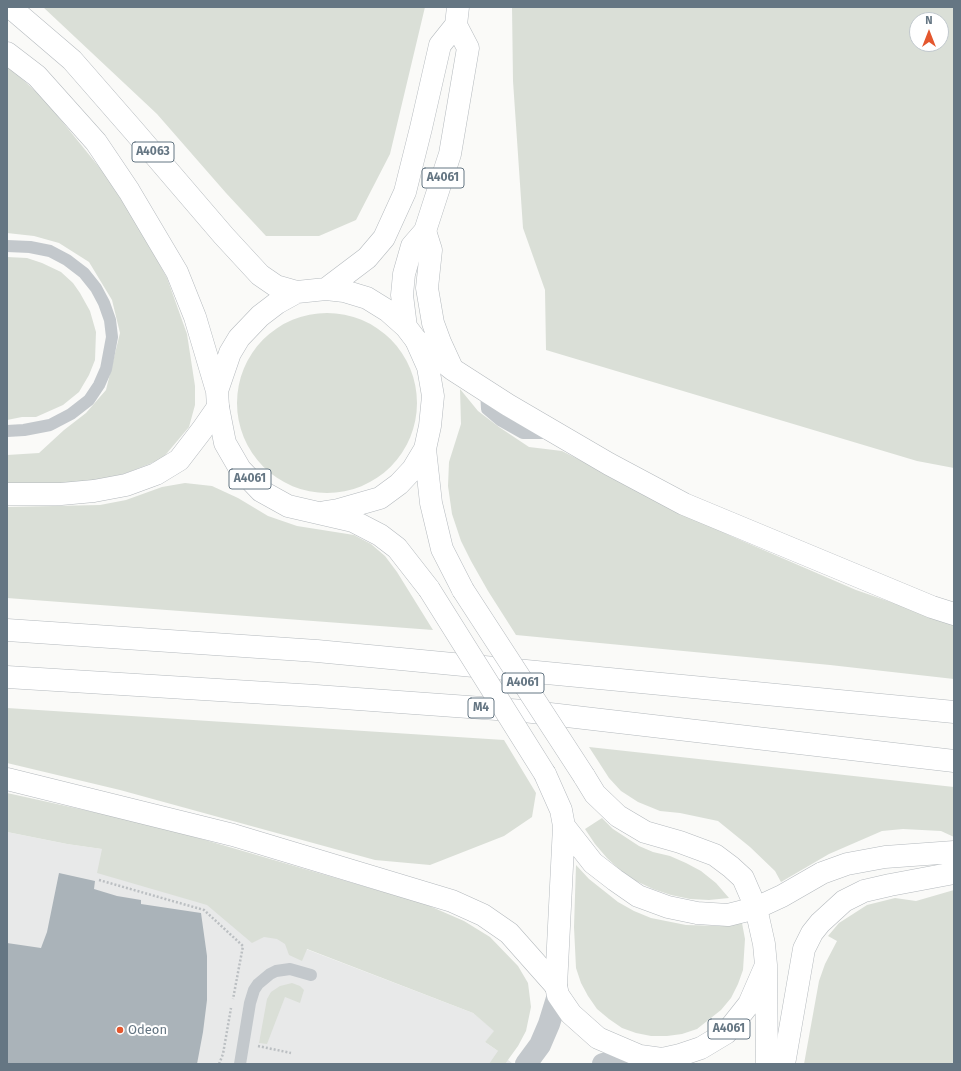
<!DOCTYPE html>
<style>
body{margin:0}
#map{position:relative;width:961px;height:1071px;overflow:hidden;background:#fafaf8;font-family:"Fira Sans",sans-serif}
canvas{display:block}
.frame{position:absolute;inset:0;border:8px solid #657683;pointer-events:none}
.north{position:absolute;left:909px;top:12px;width:40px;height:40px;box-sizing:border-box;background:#fff;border:1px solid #c1c8cd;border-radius:50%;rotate:0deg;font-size:11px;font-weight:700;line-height:16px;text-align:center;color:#657683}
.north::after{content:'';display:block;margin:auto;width:14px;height:18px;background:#e4572e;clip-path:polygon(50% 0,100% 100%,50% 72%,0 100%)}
</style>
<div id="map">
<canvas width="961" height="1071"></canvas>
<div class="frame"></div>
<div class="north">N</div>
</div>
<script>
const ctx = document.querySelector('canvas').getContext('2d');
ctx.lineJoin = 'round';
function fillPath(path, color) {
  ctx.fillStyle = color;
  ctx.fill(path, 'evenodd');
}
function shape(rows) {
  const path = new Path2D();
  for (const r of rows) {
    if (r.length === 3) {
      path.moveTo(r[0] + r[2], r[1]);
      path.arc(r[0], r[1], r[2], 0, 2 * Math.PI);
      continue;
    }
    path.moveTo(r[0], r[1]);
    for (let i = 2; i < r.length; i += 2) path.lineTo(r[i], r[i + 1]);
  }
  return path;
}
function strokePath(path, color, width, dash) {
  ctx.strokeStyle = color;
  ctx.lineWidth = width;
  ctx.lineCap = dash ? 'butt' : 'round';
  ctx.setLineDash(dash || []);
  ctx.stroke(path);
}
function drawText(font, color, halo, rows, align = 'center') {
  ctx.font = font + ' "Fira Sans",sans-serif';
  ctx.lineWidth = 4;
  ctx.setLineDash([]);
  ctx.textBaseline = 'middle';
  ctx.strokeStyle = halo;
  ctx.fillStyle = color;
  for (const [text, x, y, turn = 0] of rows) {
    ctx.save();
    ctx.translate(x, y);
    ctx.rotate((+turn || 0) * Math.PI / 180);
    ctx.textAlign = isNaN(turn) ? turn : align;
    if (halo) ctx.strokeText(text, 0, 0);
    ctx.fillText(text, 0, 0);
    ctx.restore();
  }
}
fillPath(shape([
 [7,832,67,844,102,849,306,949,473,1013,495,1031,485,1042,498,1051,513,1064,7,1064]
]), '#e8e9e9');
fillPath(shape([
 [43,7,425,7,390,154,356,220,319,236,266,236,226,193,157,114],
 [512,7,954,7,954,468,917,461,546,350,545,290,523,228,513,81],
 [917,20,941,20,941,44,917,44],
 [7,65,44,99,112,183,135,219,167,278,187,334,195,386,195,405,189,427,162,459,129,472,97,483,7,484,7,455,39,453,64,430,86,413,106,390,120,333,112,300,89,262,59,243,34,236,7,233],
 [7,257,27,258,42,263,61,272,73,283,80,293,90,311,96,332,95,360,89,375,79,392,63,405,36,417,22,417,7,420],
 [327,403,90],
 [460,389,478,411,499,427,529,447,562,451,731,536,856,590,954,624,954,679,830,665,516,635,488,591,471,561,461,541,452,514,448,486,449,462,461,424],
 [185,483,212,486,238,498,268,516,297,526,354,535,371,544,385,556,397,572,433,630,7,598,7,507,100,505,126,500,162,487],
 [7,708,504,740,536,793,532,817,504,836,430,865,375,860,120,790,7,763],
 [589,747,954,787,954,837,941,831,903,829,882,831,829,854,781,882,775,871,750,847,718,821,680,813,660,811,638,802,621,791,609,778],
 [7,793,157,826,425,904,464,921,490,937,518,966,528,983,531,1007,526,1031,518,1046,505,1064,489,1064,498,1051,485,1042,494,1031,473,1013,307,949,302,961,289,955,285,944,277,939,264,937,252,943,207,905,97,873,102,849,67,844,7,832],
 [602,818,613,829,639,846,653,852,670,856,686,863,701,871,716,883,729,898,709,900,690,899,671,895,653,889,636,881,621,871,607,858,595,844,585,829],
 [576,865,589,879,618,902,634,911,651,918,686,925,723,926,742,923,745,939,743,970,738,984,731,998,721,1010,697,1029,682,1034,667,1036,651,1036,636,1033,622,1028,609,1019,597,1009,588,996,581,983,576,968,574,927],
 [954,890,954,1064,804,1064,819,981,825,964,837,941,828,936,839,923,867,905,895,898,916,901],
 [292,983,300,986,304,990,300,1003,285,997,267,1044,259,1043,267,999,271,992,280,986]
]), '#dadfd7');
fillPath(shape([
 [59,873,95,881,94,889,117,896,141,900,141,904,201,913,207,956,207,1000,203,1032,197,1064,7,1064,7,943,41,948,47,932]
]), '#aab3b9');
const primary = shape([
 [10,7,72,60,134,131,224,236,260,275,276,286,297,292],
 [7,53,37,76,96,142,129,191,177,272,195,317,217,391],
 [326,289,367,258,384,238,405,192,421,128,440,45,456,25],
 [406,327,402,295,404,274,412,246,425,231,450,154,468,48,456,25,458,7],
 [325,512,338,510,380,498,399,484,413,469,425,449],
 [429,589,397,548,380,535,353,521,288,506,261,491,240,469,225,443,218,407,217,391,230,353,239,338,260,316,277,303,297,292,326,289,344,291,367,298,388,311,406,327,416,340,428,367,433,396,430,426,425,449,431,503,442,549,463,590],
 [545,774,561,810,564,826,556,986,558,995,571,1014,598,1038,640,1056,662,1059,680,1055,701,1048,726,1033,749,1004,766,965],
 [584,776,595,794,618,816,645,832,680,842,715,855,731,867,743,878,756,908,764,944,766,965,767,1064],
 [564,826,593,863,615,880,638,896,668,907,697,913,728,915,756,908]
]);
const highway = shape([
 [425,231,431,250,427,288,433,323,440,342,451,366],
 [416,340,452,369,508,405,609,464,684,504,932,607,954,614],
 [7,494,61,494,94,491,126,485,156,474,179,460,202,430,218,407],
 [7,630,317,651,954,712],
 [7,677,316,696,524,711,954,761],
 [7,779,233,835,452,901,483,915,509,933,556,986],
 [756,908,782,896,822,873,847,864,885,857,954,852],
 [784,1064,804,949,812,933,820,923,844,901,864,891,890,885,954,873]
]);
strokePath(primary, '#b5babe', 23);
strokePath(highway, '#b4b9bd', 23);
strokePath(shape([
 [99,880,204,910,243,946,233,999],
 [258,1046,291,1053],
 [219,1064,223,1054,231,1008]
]), '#bbbfc2', 2.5, [2, 2]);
strokePath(shape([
 [7,246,30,247,50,251,67,260,84,273,96,288,104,303,110,320,112,337,106,369,99,385,89,400,71,414,50,425,24,430,7,431],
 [486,391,487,409,500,420,523,433,550,433],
 [240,1064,250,1003,254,990,258,984,270,974,276,971,290,969,311,975]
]), '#c3c8cc', 12);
strokePath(shape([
 [526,1064,540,1045,549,1024,558,995],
 [603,1064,640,1056]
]), '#c3c8cc', 22);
strokePath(primary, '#fff', 22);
strokePath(highway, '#fff', 22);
const primaryBridge = shape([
 [429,589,545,774],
 [463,590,584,776]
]);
strokePath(primaryBridge, '#b5babe', 23, []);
strokePath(primaryBridge, '#fff', 22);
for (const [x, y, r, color] of [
 [120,1030,4,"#e4572e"]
]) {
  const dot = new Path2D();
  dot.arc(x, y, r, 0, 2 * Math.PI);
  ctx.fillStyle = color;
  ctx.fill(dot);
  strokePath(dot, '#fff', 1.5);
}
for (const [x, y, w] of [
 [153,152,42],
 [443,178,42],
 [250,479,42],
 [523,683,42],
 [481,708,26],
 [729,1029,42]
]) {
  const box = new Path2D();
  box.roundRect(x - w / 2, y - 10, w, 20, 3);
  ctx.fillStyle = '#fff';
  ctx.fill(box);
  strokePath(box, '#657683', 1);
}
drawText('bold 12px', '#657683', null, [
 ["A4063",153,152],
 ["A4061",443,178],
 ["A4061",250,479],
 ["A4061",523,683],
 ["M4",481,708],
 ["A4061",729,1029]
]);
drawText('13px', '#657683', '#fff', [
 ["Odeon",128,1030]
], 'left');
</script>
